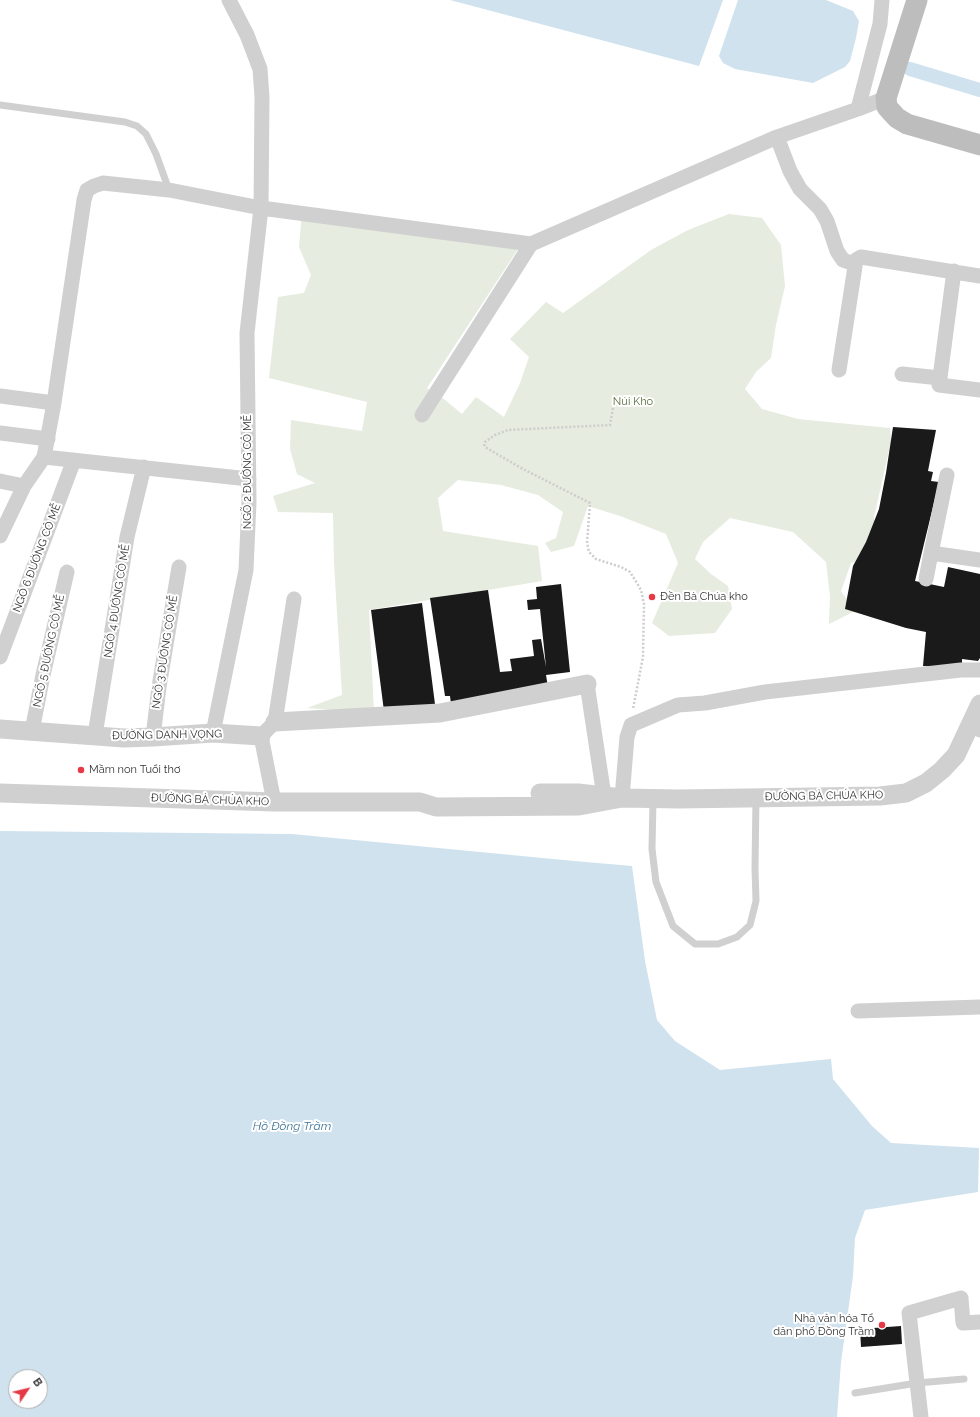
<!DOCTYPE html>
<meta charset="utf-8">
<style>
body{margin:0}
#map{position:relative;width:980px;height:1417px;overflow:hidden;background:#fff;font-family:Raleway,sans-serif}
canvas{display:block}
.north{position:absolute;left:8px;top:1369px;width:40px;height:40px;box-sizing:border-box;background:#fff;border:1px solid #adadad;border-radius:50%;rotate:55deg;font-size:11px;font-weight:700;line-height:16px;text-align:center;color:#333}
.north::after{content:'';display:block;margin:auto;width:14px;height:18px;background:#e63946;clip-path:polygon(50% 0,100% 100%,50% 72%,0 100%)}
</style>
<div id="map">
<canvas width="980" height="1417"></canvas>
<div class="north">B</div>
</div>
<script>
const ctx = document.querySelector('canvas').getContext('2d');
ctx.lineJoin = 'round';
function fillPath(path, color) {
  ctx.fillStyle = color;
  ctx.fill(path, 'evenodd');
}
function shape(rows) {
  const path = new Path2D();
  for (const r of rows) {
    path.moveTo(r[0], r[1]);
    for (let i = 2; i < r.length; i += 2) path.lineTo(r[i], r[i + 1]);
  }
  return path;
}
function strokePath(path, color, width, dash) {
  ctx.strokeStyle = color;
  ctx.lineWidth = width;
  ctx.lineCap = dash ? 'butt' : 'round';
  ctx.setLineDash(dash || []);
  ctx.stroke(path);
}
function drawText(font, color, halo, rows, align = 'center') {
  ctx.font = font + ' Raleway,sans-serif';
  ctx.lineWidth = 4;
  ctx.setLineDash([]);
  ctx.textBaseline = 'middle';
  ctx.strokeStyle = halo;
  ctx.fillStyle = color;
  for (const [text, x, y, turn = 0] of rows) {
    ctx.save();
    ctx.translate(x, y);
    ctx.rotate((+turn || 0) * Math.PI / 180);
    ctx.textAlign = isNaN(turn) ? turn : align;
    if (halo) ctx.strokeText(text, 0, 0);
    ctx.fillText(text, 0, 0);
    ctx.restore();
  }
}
fillPath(shape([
 [302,212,518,249,427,388,444,399,462,414,476,397,504,417,520,383,529,357,510,339,546,302,563,313,651,250,688,230,729,214,762,218,781,245,785,286,776,325,771,358,756,372,745,389,762,409,798,419,890,428,891,442,874,517,876,541,868,559,851,563,841,591,855,611,829,624,830,596,826,562,793,532,730,518,703,542,695,559,711,574,728,586,732,609,715,633,669,636,652,623,678,563,666,534,620,516,588,506,574,546,551,552,545,543,556,538,563,512,538,495,501,485,458,480,438,498,443,531,538,546,542,581,369,610,374,713,307,708,342,695,334,563,333,513,278,512,273,496,315,483,297,474,290,449,291,420,362,431,367,402,269,378,278,297,304,293,311,275,299,247]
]), '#e6ecdf');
fillPath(shape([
 [450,0,723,0,699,66],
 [738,0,826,0,853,11,859,21,856,38,850,61,845,67,813,83,735,69,723,63,719,56],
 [0,831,292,834,574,861,632,866,645,961,657,1020,675,1041,720,1070,831,1059,833,1079,872,1126,891,1143,979,1148,978,1192,865,1210,855,1238,853,1276,841,1362,837,1417,0,1417],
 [16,1377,40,1377,40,1401,16,1401]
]), '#cfe2ee');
strokePath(shape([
 [910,69,980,90]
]), '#cfe2ee', 14);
fillPath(shape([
 [893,427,936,430,928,471,933,472,931,481,939,482,915,581,944,587,948,567,980,574,980,658,978,661,962,659,962,668,923,666,926,632,906,628,845,609,853,566,866,542,879,509,886,473],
 [561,584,570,672,546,675,548,687,451,704,450,696,445,696,430,598,488,590,500,672,512,671,510,659,534,656,532,640,541,639,546,667,540,609,528,610,527,600,537,599,536,587],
 [422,603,436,712,385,719,371,610],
 [901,1326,902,1344,861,1347,860,1329]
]), '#1a1a1a');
strokePath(shape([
 [613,408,610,425,508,430,495,435,485,442,484,444,485,447,523,469,590,503,587,543,589,552,596,559,621,567,630,572,637,583,641,590,644,604,643,657,633,709]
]), '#cdcdcd', 2.5, [2, 2]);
strokePath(shape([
 [0,105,125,122,137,126,146,134,156,154,169,190],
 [653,800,652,849,656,882,673,926,695,944,718,944,737,937,750,925,756,901,755,868,756,798],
 [855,1393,917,1383,964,1379]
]), '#d0d0d0', 7);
strokePath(shape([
 [858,109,880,24,882,0],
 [777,137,790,171,800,189,820,209,827,221,837,251,843,260,854,264],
 [954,271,939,385,980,390],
 [839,370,856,260,861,257,980,276],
 [902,374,940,378],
 [0,396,54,403],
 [422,415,531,244],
 [0,433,48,439],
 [44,457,249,479],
 [947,475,931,553,980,560],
 [0,481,24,486,44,457,54,403,84,200,87,190,94,186,103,183,169,190,261,208,531,244,777,137,858,109,886,98],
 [0,536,24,486],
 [926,579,931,553],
 [0,657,74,460],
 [587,684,604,796],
 [979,707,980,730],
 [32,731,43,675,67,572],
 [213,733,246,570,249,502,247,333,261,208,262,97,260,69,247,35,229,0],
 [95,735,127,537,144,467],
 [153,737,159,687,179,567],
 [622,798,627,737,631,725,678,705,705,703,765,692,961,670,980,670],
 [274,802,261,736,275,722,294,599],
 [858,1011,980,1007],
 [921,1417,909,1313,961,1298,963,1323,980,1322]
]), '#d0d0d0', 15);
strokePath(shape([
 [275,722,440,713,587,684],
 [0,729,124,738,153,737,213,733,261,736],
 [0,793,274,802,420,802,436,807,579,806,622,798],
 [540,793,578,793,622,798,679,799,880,796,906,793,926,783,942,770,956,755,980,704]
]), '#d0d0d0', 19);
strokePath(shape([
 [917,0,886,98,887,107,897,118,907,124,980,145]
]), '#bdbdbd', 21);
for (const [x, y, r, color] of [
 [652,597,4,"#e63946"],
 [81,770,4,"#e63946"],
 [882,1325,4,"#e63946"]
]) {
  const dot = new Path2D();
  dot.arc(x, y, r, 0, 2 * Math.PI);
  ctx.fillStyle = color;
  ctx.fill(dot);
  strokePath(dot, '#fff', 1.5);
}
drawText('11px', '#56703f', '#fff', [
 ["Núi Kho",633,402]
]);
drawText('11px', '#333', '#fff', [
 ["NGÕ 2 ĐƯỜNG CÔ MỄ",248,472,-90],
 ["NGÕ 6 ĐƯỜNG CÔ MỄ",37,558,-69],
 ["NGÕ 4 ĐƯỜNG CÔ MỄ",117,601,-81],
 ["NGÕ 5 ĐƯỜNG CÔ MỄ",49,651,-78],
 ["NGÕ 3 ĐƯỜNG CÔ MỄ",165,652,-81],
 ["ĐƯỜNG DANH VỌNG",167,735,-1],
 ["ĐƯỜNG BÀ CHÚA KHO",824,796,-1],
 ["ĐƯỜNG BÀ CHÚA KHO",210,800,2]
]);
drawText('11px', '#333', '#fff', [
 ["Đền Bà Chúa kho",660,597],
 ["Mầm non Tuổi thơ",89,770],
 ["Nhà văn hóa Tổ",874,1319,"right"],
 ["dân phố Đồng Trầm",874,1332,"right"]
], 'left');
drawText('italic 12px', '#3f7597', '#fff', [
 ["Hồ Đồng Trầm",292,1126]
]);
</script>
